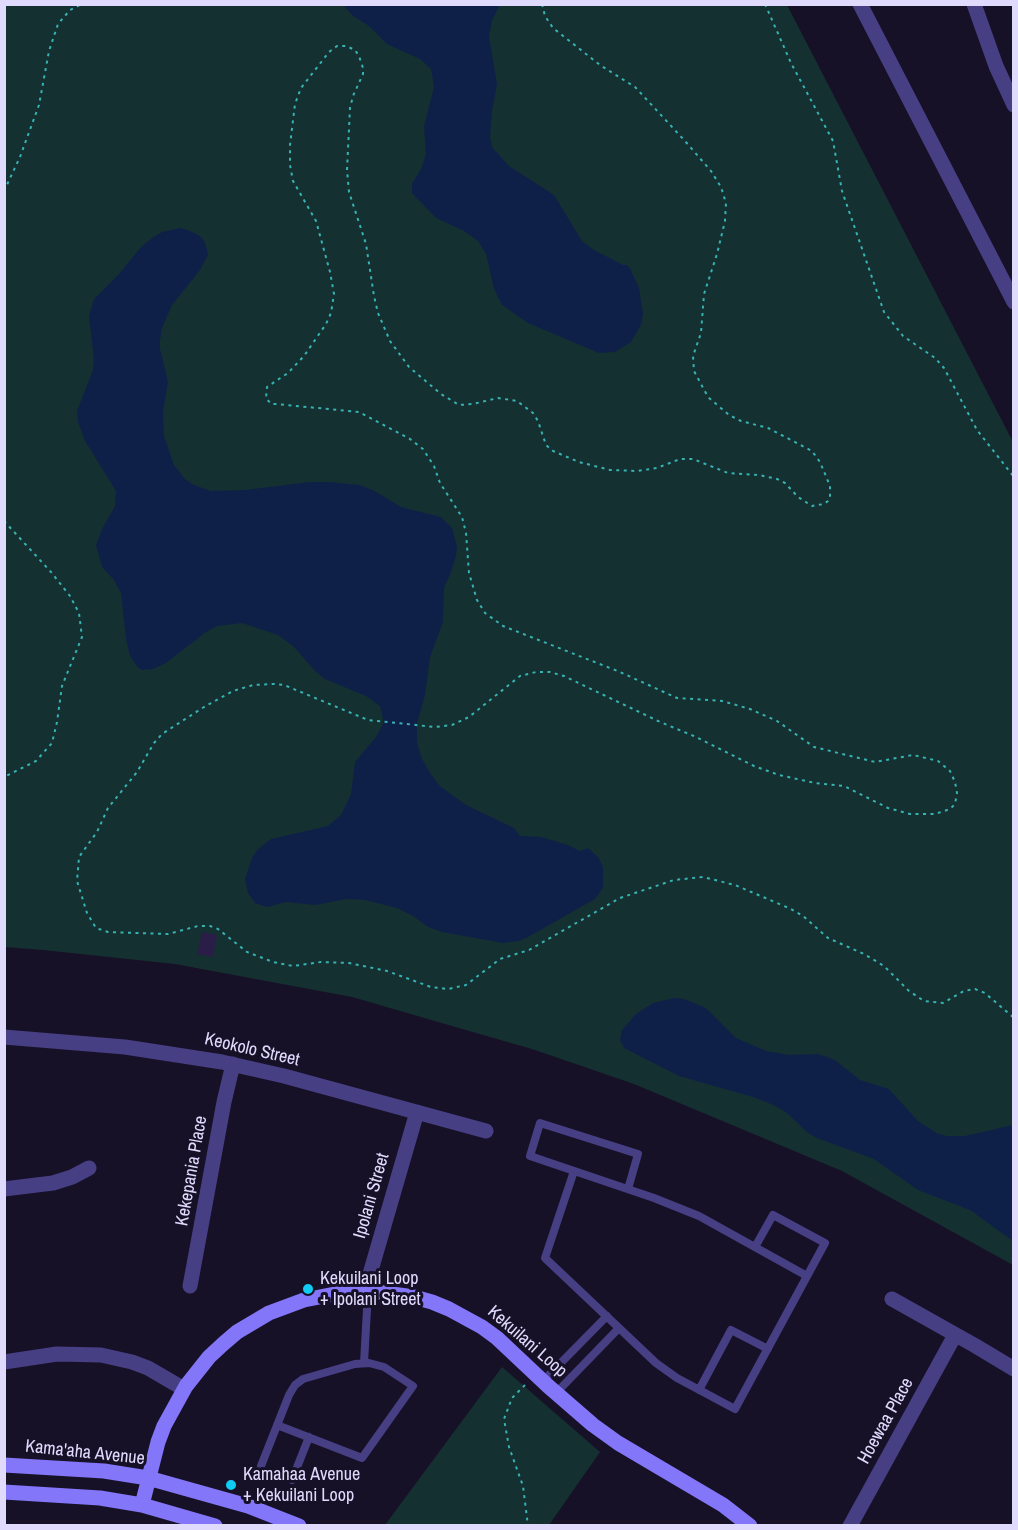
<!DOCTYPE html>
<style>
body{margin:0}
#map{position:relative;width:1018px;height:1530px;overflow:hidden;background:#171128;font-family:"Archivo Narrow",sans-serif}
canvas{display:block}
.frame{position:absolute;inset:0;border:6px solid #e0dafd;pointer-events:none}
</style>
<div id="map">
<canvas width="1018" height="1530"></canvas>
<div class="frame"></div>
</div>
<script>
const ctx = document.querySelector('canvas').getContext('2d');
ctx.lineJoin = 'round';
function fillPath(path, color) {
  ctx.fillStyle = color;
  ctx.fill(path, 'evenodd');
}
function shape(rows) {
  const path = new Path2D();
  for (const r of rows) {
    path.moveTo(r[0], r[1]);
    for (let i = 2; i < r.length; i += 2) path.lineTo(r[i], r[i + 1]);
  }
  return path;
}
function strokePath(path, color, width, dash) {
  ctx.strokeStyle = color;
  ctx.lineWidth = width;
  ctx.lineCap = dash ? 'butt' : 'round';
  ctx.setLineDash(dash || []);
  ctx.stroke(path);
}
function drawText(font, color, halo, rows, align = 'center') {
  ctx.font = font + ' "Archivo Narrow",sans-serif';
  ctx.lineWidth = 6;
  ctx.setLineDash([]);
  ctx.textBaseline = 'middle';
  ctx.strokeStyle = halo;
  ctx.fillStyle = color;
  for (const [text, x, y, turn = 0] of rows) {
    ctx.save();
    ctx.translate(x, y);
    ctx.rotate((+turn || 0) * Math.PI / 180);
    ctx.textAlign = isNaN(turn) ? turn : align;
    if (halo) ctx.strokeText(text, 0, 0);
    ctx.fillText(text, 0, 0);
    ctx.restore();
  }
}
fillPath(shape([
 [4,5,787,5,1013,442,1013,1265,842,1171,634,1084,535,1050,352,997,175,964,43,950,5,947],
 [502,1367,600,1452,549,1525,385,1525]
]), '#153031');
fillPath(shape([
 [343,5,500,5,492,20,489,37,497,84,492,111,490,137,492,147,509,166,554,195,582,241,594,250,623,265,627,265,630,268,639,288,643,314,641,325,631,342,615,352,599,353,528,323,502,305,494,289,486,254,478,241,464,231,436,218,412,193,412,184,421,169,426,154,424,126,434,87,431,69,420,59,387,44,369,26,353,16],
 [180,228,188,230,200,236,205,242,208,255,200,270,172,305,162,328,160,340,160,349,168,382,163,412,164,436,174,465,185,479,194,485,211,491,245,490,310,482,329,482,359,485,373,490,401,507,441,517,452,528,457,547,456,556,451,572,444,588,443,622,430,657,425,695,417,724,417,743,422,759,432,776,440,786,466,805,514,828,520,836,541,837,568,845,580,851,588,848,598,857,603,867,603,888,595,899,528,937,519,941,503,943,442,932,428,927,413,916,397,908,365,900,346,899,315,905,286,902,267,907,255,903,248,893,245,879,252,858,257,850,271,839,328,826,341,815,351,794,355,762,376,737,383,724,383,718,380,706,366,696,325,679,315,671,293,646,278,635,242,623,217,626,206,632,166,663,153,669,142,670,138,668,130,656,126,639,121,593,114,580,102,567,96,545,102,529,115,506,116,491,85,441,78,422,77,411,93,370,94,360,89,316,94,299,118,275,141,247,152,238,162,232],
 [674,998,684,999,706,1008,736,1038,766,1051,789,1055,818,1054,835,1060,860,1080,889,1089,918,1121,938,1134,947,1136,965,1136,1013,1125,1013,1241,970,1210,918,1190,874,1159,817,1138,808,1133,786,1112,771,1104,753,1097,679,1076,624,1048,620,1040,622,1030,636,1014,653,1003]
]), '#0f2048');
fillPath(shape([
 [202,932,217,935,213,957,197,954]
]), '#2a1e48');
strokePath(shape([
 [124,4,133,4],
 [542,4,545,16,553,28,600,65,635,87,685,141,711,171,721,187,726,203,725,221,717,254,704,294,701,333,693,356,694,371,708,397,729,415,741,421,768,428,812,451,820,462,830,486,830,498,828,501,824,504,812,506,798,497,785,483,777,479,759,475,728,473,693,459,680,459,657,468,637,471,610,470,579,462,553,451,546,445,538,421,533,413,517,401,498,398,473,404,459,405,441,394,409,367,390,341,378,313,374,296,366,244,349,192,347,170,350,108,353,96,363,74,363,68,359,56,355,50,346,46,337,46,329,52,301,88,295,104,290,145,290,165,293,181,316,221,330,272,334,294,331,313,326,324,304,356,288,373,267,387,266,398,271,404,276,404,359,412,410,439,423,449,434,466,440,483,462,517,466,533,469,573,477,600,485,613,503,626,620,672,677,698,722,701,750,709,777,721,814,747,875,762,913,755,938,761,950,771,955,782,957,793,955,804,950,809,935,814,910,814,888,808,844,786,815,783,779,775,754,766,696,737,658,721,564,676,550,672,536,672,520,676,469,717,452,725,435,727,368,720,284,685,274,684,253,685,233,691,204,707,162,734,154,743,137,772,108,808,97,832,79,857,77,881,87,913,96,928,108,932,168,934,198,926,210,926,218,929,247,952,273,962,293,966,321,962,349,963,387,971,431,987,448,989,466,985,500,959,529,950,620,898,674,880,703,877,735,885,791,909,803,916,828,938,864,954,884,966,909,991,924,1001,943,1003,964,991,975,989,985,993,1014,1018],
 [765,4,791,63,833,141,842,191,884,312,903,336,935,358,944,368,977,430,1014,477],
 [4,191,20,157,39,105,49,51,58,24,70,10,82,4],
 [4,521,51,572,70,596,79,613,82,637,62,686,57,722,52,743,36,761,4,777],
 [525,1385,512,1398,504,1419,509,1447,523,1486,528,1526]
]), '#37b3b4', 2, [3, 4.5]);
strokePath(shape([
 [574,1171,545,1258,656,1363,677,1378,735,1409,825,1243,773,1215,755,1247],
 [628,1189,638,1154,540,1123,530,1156,654,1198,699,1216,807,1276],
 [364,1363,368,1291],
 [543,1381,607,1316],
 [699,1390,731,1330,768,1349],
 [556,1393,619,1328],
 [261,1466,289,1395,295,1385,303,1379,355,1364,369,1363,384,1367,413,1386,362,1458,277,1425],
 [292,1480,309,1437]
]), '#473f84', 8);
strokePath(shape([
 [860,4,1014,302],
 [974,4,996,66,1014,105],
 [4,1037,125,1047,222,1062,284,1076,486,1131],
 [4,1189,53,1183,72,1177,89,1168],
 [190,1286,224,1102,233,1064],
 [365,1291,417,1112],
 [892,1299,974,1345,1014,1369],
 [4,1362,57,1354,101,1355,132,1362,148,1368,184,1389],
 [850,1526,955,1335]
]), '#473f84', 15);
strokePath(shape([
 [4,1465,104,1471,148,1478,248,1506,299,1526],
 [4,1492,100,1498,142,1505,215,1526],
 [142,1505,158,1442,164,1426,186,1386,209,1357,223,1344,237,1332,269,1313,304,1300,340,1293,377,1292,414,1297,432,1302,449,1309,482,1327,497,1338,548,1386,593,1425,618,1443,723,1505,750,1526]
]), '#8376f8', 15);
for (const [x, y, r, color] of [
 [308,1289,6,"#10ccf3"],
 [231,1485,6,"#10ccf3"]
]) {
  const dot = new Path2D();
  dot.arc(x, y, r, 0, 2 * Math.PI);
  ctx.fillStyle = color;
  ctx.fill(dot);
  strokePath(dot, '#171128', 2);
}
drawText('18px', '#e0dafd', '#171128', [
 ["Keokolo Street",252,1050,13],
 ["Kekepania Place",192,1171,-80],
 ["Ipolani Street",372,1196,-74],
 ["Kekuilani Loop",527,1342,41],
 ["Hoewaa Place",886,1421,-61],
 ["Kama'aha Avenue",85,1453,6]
]);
drawText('18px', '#e0dafd', '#171128', [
 ["Kekuilani Loop",320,1279],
 ["+ Ipolani Street",320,1300],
 ["Kamahaa Avenue",243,1475],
 ["+ Kekuilani Loop",243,1496]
], 'left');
</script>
